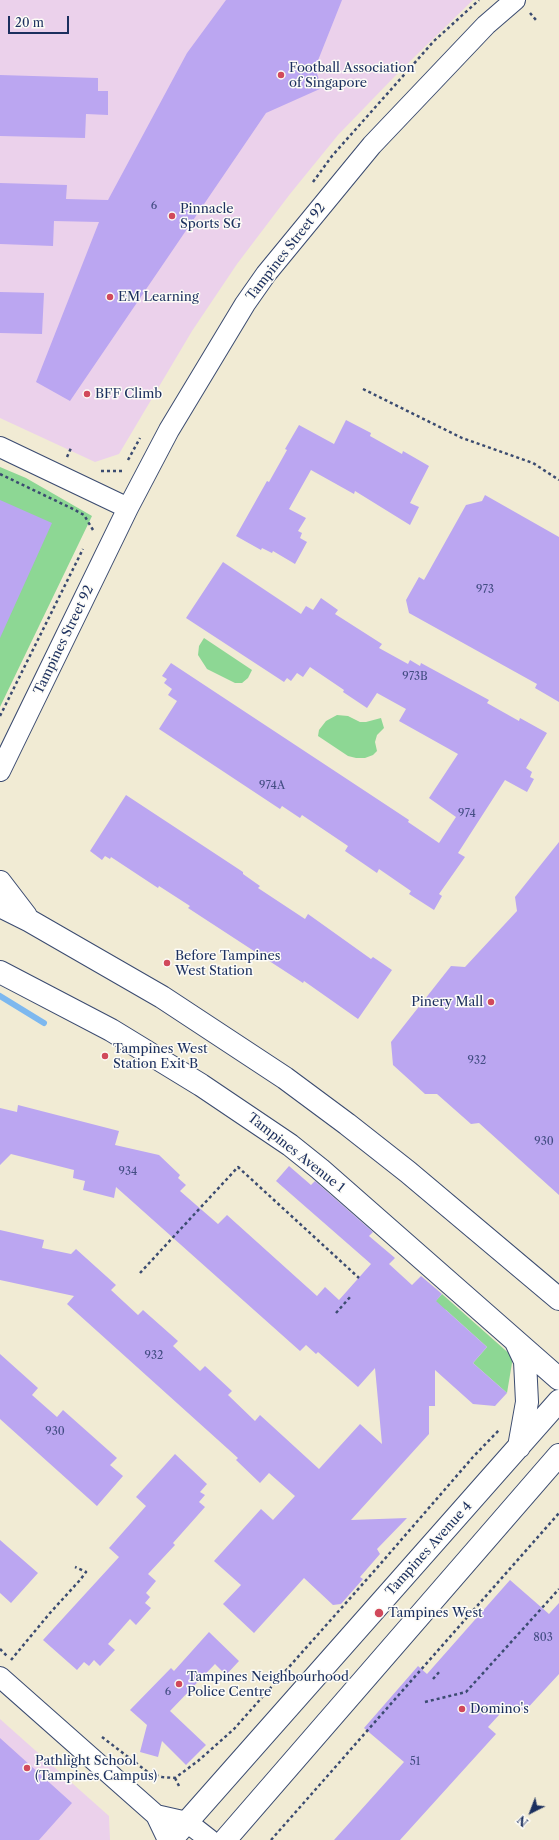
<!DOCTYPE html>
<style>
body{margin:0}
#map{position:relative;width:559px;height:1840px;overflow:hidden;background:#f1ebd4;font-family:"Libre Caslon Text",serif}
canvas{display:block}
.north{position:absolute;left:511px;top:1792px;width:40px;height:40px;-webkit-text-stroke:3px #fdfcf7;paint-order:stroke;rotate:222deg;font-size:11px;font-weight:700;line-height:16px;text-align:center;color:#1b2f5e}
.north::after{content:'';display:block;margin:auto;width:14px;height:18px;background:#1b2f5e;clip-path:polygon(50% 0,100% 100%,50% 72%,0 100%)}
.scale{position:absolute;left:8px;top:16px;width:61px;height:18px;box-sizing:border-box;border:2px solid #1b2f5e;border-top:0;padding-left:5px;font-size:12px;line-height:14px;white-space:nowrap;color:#1b2f5e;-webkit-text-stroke:3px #fdfcf7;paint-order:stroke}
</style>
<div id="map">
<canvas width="559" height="1840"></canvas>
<div class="north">N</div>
<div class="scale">20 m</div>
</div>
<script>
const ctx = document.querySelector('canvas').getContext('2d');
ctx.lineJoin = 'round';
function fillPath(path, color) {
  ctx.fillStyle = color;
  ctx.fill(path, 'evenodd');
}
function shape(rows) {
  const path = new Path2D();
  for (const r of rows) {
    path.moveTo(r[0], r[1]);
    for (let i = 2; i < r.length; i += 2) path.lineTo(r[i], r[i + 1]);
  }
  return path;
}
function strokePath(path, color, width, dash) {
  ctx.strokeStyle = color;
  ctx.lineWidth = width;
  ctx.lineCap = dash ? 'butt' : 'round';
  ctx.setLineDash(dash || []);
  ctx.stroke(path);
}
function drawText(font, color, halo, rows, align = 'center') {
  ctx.font = font + ' "Libre Caslon Text",serif';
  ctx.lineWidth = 3;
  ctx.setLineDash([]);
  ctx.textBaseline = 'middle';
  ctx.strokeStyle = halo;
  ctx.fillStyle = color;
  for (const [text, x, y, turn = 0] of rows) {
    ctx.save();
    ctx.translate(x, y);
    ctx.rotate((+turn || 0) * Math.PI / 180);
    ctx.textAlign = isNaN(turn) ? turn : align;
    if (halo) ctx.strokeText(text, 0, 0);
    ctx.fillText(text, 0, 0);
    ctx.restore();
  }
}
fillPath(shape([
 [0,0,473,0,398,73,338,135,290,194,237,264,192,331,119,454,95,462,0,418],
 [0,1719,109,1816,110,1840,0,1840]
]), '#ebd1eb');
fillPath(shape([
 [0,467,26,478,92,516,0,707],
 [204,638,252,670,248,678,242,683,235,683,207,669,198,655,199,646],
 [337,715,348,716,360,722,366,722,381,718,384,728,377,735,375,742,377,751,373,755,365,758,356,758,348,756,318,736,319,730,326,721],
 [442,1294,513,1357,507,1393,473,1363,487,1347,446,1310,432,1305]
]), '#8dd794');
strokePath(shape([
 [0,996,44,1023]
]), '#7db8ef', 6);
fillPath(shape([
 [226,0,342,0,315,68,322,88,266,113,70,401,36,382,99,222,54,221,53,246,0,244,0,183,67,185,66,199,108,200,187,53],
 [0,75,98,78,98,91,108,91,108,115,86,114,85,138,0,136],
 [0,292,44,293,42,334,0,333],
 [346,420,371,433,370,436,402,454,403,451,429,466,410,503,419,507,410,525,355,491,354,494,311,470,289,509,306,518,298,531,302,533,300,538,307,542,295,564,273,551,272,553,262,548,261,550,236,536,267,481,269,482,287,450,285,449,299,425,334,444],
 [485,495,559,537,559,702,535,688,537,684,409,613,406,600,419,577,424,580,466,505,482,501],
 [0,500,52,523,0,638],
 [223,562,301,614,306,606,313,610,321,598,338,610,335,614,382,644,379,648,408,664,410,660,420,666,421,663,489,700,487,703,519,721,520,718,547,733,526,768,532,772,530,777,534,779,527,792,505,780,458,853,465,857,439,894,442,896,434,910,409,894,411,891,379,869,377,873,345,851,348,846,302,815,300,818,282,806,280,809,159,729,177,701,168,695,172,689,164,683,167,679,162,676,171,663,409,820,408,822,439,843,456,817,429,798,458,754,399,721,406,709,377,693,367,708,343,692,344,690,310,667,303,677,297,673,291,681,287,678,284,682,186,618],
 [126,795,243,872,243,874,260,886,258,888,305,919,308,914,371,959,373,957,392,970,358,1019,304,981,303,983,188,908,190,906,159,886,158,888,111,857,110,859,105,856,102,860,90,851],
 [559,842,559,1195,479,1123,471,1124,437,1094,425,1094,393,1065,391,1042,451,966,465,967,517,911,515,897],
 [18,1105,119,1131,115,1145,159,1155,180,1175,178,1178,186,1185,180,1191,218,1224,227,1215,317,1296,325,1287,339,1300,371,1264,276,1181,289,1166,311,1185,315,1181,373,1232,369,1236,395,1258,389,1264,412,1285,421,1276,442,1294,436,1301,487,1347,473,1363,507,1393,495,1406,473,1404,435,1370,435,1406,429,1406,429,1434,351,1520,407,1518,377,1549,380,1554,360,1577,363,1579,341,1604,333,1605,304,1578,254,1633,223,1604,241,1585,214,1561,261,1509,273,1520,295,1496,269,1473,260,1483,236,1460,238,1458,67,1304,74,1296,0,1280,0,1230,44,1240,42,1248,71,1254,76,1249,116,1285,111,1290,138,1315,143,1310,178,1341,173,1346,200,1371,205,1366,232,1391,228,1395,255,1421,260,1415,319,1469,360,1424,382,1444,375,1368,358,1387,318,1352,316,1354,306,1345,300,1351,116,1187,114,1198,83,1190,85,1181,73,1178,74,1170,11,1154,0,1165,0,1108,17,1112],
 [0,1354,38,1388,32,1395,57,1417,63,1410,117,1458,110,1465,123,1476,97,1506,0,1419],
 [175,1454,207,1484,200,1492,205,1495,199,1502,205,1507,173,1543,175,1545,148,1574,156,1581,146,1593,150,1597,145,1603,151,1608,136,1625,130,1619,108,1644,115,1650,100,1666,94,1660,89,1666,84,1662,77,1670,43,1640,119,1557,109,1548,146,1506,136,1497],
 [0,1540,38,1573,11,1603,0,1593],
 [510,1580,549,1614,559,1603,559,1674,524,1712,518,1706,515,1709,509,1704,488,1727,496,1734,400,1840,334,1840,404,1762,364,1728,418,1666,427,1674],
 [209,1632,239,1661,226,1675,215,1664,170,1711,206,1745,186,1765,162,1741,158,1757,140,1752,147,1725,130,1710,171,1668,174,1671],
 [0,1738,72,1803,39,1840,0,1840]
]), '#bba6f1');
const street = shape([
 [0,447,128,508],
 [0,771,128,508,169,430,245,304,266,274,372,145,486,25,515,0],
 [0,1677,156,1815,168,1840],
 [156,1815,187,1822,210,1840]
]);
const secondary = shape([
 [0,882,26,916],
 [0,906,30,921,162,997,285,1078,347,1124,408,1172,559,1299],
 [0,972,111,1030,201,1085,290,1145,320,1169,559,1379],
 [516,1342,525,1361,527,1402,519,1447],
 [171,1840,559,1401],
 [225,1840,559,1455]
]);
strokePath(street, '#3b4b70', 22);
strokePath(secondary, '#3b4b70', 24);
strokePath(shape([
 [530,13,536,20],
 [313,182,332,156,434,41,479,0],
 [363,389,462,438,533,463,559,480],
 [67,457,71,448],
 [128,460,140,438],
 [101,471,122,471],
 [0,474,73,509,84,515,93,530],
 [0,716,83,549],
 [140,1273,238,1167,359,1278],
 [336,1313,351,1296],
 [0,1649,8,1657],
 [11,1660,50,1613,80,1580,86,1572,75,1567],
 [433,1679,441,1670],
 [425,1702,466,1692,559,1589],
 [102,1737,149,1773,162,1777,175,1778,198,1761,234,1729,376,1569,473,1457,500,1429],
 [175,1778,179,1786],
 [271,1840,559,1513]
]), '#3b4b70', 2.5, [3, 3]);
strokePath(street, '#fff', 20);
strokePath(secondary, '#fff', 22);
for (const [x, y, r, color] of [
 [281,75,4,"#d1495b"],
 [172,216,4,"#d1495b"],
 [110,297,4,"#d1495b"],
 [87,394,4,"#d1495b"],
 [167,963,4,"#d1495b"],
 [491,1002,4,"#d1495b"],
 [105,1056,4,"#d1495b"],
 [379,1613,5,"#d1495b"],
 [179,1684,4,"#d1495b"],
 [462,1709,4,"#d1495b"],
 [27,1768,4,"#d1495b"]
]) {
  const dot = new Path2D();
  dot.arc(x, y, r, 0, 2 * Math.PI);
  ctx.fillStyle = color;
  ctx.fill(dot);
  strokePath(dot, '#fdfcf7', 1.5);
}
drawText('11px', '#434d83', null, [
 ["6",154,206],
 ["973",485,590],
 ["973B",415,677],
 ["974A",272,786],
 ["974",467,814],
 ["932",477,1061],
 ["930",544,1142],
 ["934",128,1172],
 ["932",154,1356],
 ["930",55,1432],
 ["803",543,1638],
 ["6",168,1692],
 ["51",415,1762]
]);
drawText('13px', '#1b2f5e', '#fdfcf7', [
 ["Football Association",289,68],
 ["of Singapore",289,83],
 ["Pinnacle",180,209],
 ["Sports SG",180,224],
 ["EM Learning",118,297],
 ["BFF Climb",95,394],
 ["Before Tampines",175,956],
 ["West Station",175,971],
 ["Pinery Mall",483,1002,"right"],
 ["Tampines West",113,1049],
 ["Station Exit B",113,1064],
 ["Tampines West",388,1613],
 ["Tampines Neighbourhood",187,1677],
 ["Police Centre",187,1692],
 ["Domino's",470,1709],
 ["Pathlight School",35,1761],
 ["(Tampines Campus)",35,1776]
], 'left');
drawText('13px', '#1b2f5e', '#fdfcf7', [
 ["Tampines Street 92",286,252,-52],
 ["Tampines Street 92",64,640,-64],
 ["Tampines Avenue 1",296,1153,38],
 ["Tampines Avenue 4",429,1549,-48]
]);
</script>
